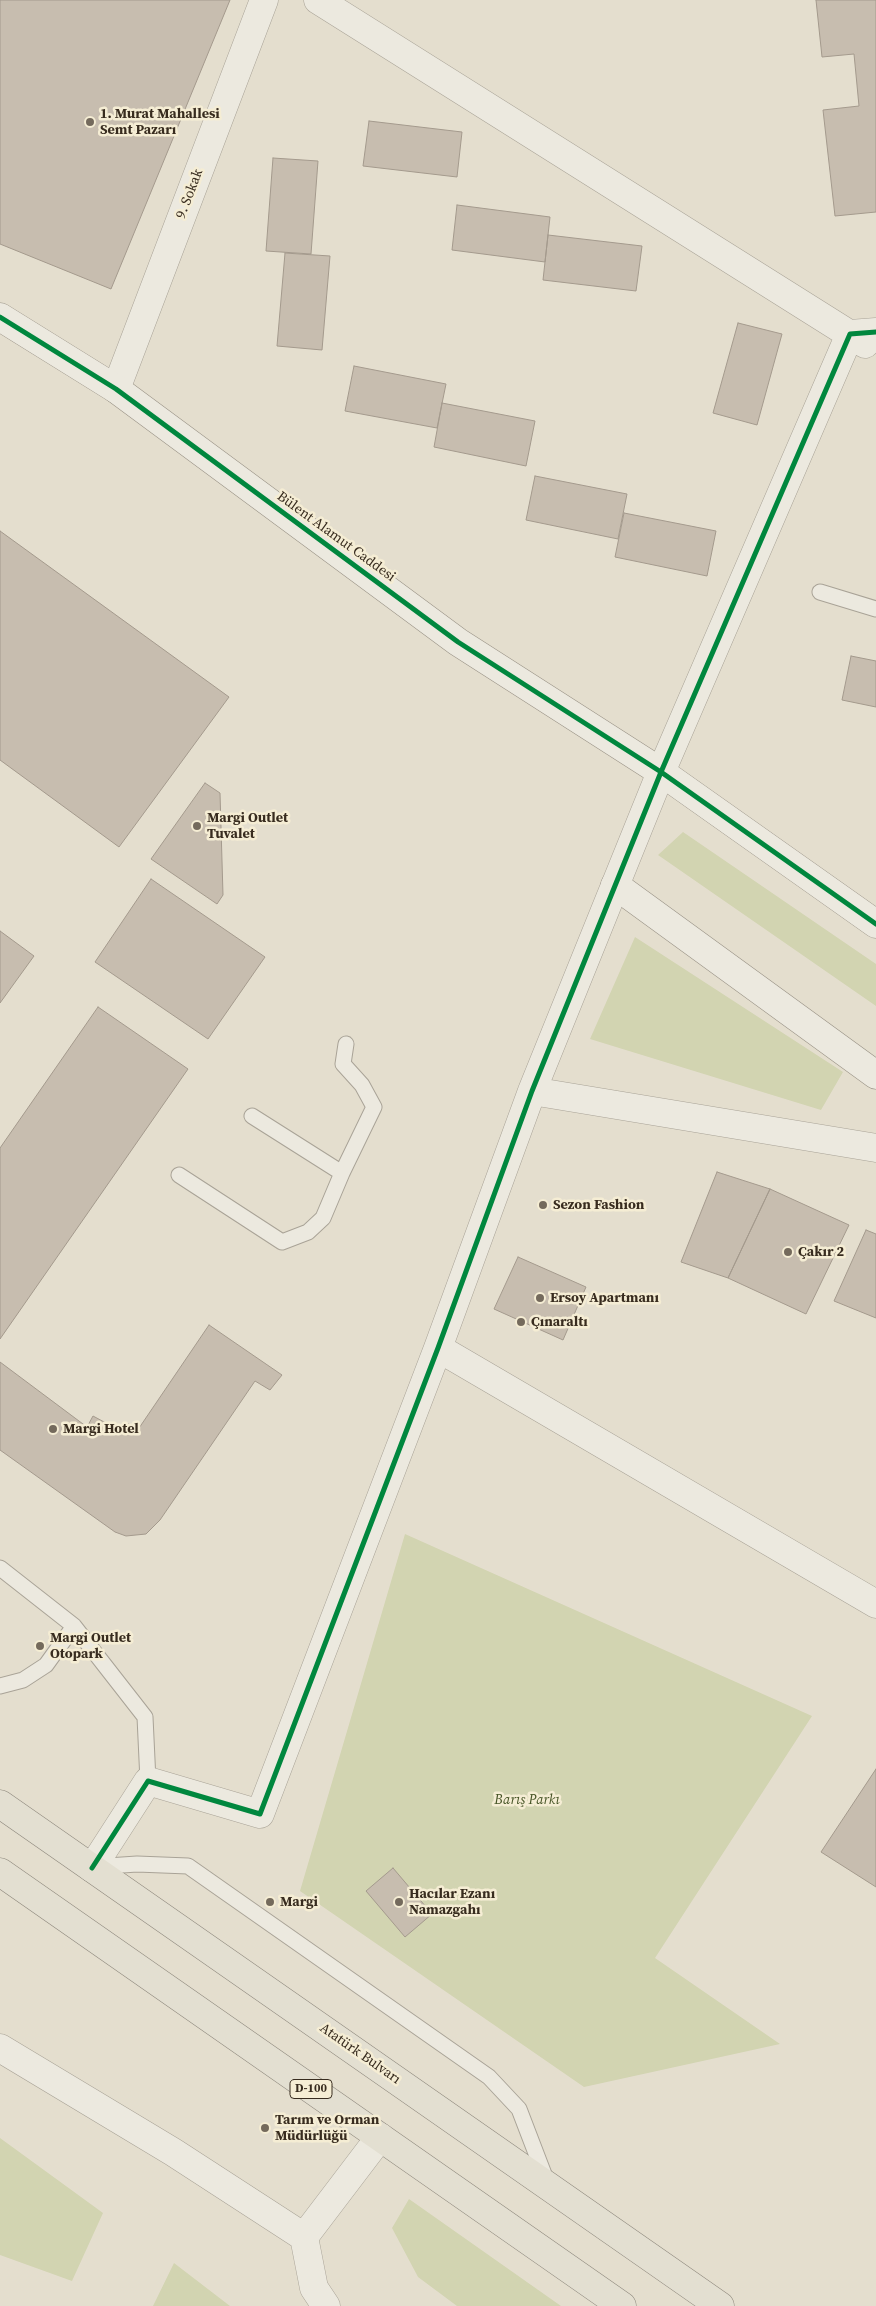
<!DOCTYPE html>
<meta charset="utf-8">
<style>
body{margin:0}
canvas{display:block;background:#e4dece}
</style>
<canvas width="876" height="2306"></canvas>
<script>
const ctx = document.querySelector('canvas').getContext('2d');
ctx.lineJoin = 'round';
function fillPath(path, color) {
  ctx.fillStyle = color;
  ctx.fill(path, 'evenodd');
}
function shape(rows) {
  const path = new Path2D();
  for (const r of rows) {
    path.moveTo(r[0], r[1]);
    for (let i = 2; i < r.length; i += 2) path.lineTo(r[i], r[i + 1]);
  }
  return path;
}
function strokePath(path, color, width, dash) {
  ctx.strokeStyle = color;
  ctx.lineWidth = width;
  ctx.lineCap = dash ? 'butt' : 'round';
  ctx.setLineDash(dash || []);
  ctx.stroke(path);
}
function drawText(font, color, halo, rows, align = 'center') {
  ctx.font = font + ' "Source Serif 4",serif';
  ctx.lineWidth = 5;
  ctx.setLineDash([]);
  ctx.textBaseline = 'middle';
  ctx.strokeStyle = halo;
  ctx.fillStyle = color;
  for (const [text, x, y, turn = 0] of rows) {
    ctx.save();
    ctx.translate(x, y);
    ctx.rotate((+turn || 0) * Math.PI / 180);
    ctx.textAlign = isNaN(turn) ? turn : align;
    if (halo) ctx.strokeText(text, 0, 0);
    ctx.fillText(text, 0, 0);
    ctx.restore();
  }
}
fillPath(shape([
 [683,832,876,964,876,1006,658,855],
 [635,937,843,1072,821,1110,590,1039],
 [405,1534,812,1716,655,1958,780,2044,584,2087,300,1891],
 [0,2138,103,2213,72,2281,0,2255],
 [409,2199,561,2306,457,2306,418,2277,392,2228],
 [174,2263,230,2306,153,2306]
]), '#d2d4b1');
const building = shape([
 [0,0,230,0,111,289,0,244,0,0],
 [816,0,876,0,876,212,835,216,823,110,859,106,854,54,822,57,816,0],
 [369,121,462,132,457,177,363,166,369,121],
 [273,158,318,161,311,254,266,251,273,158],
 [457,205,550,217,545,262,452,250,457,205],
 [548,235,642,246,636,291,543,280,548,235],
 [285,253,330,256,322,350,277,346,285,253],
 [738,323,782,334,757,425,713,413,738,323],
 [354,366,446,384,437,428,345,411,354,366],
 [442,403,535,421,526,466,434,447,442,403],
 [535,476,627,494,618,539,526,520,535,476],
 [624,513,716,531,707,576,615,557,624,513],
 [0,531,229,697,119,847,0,760,0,531],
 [851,656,876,661,876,707,842,700,851,656],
 [205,783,220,793,223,895,217,904,151,859,205,783],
 [151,879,265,957,208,1039,95,962,151,879],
 [0,931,34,956,0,1003,0,931],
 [98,1007,188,1069,0,1339,0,1148,98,1007],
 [717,1172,770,1189,728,1278,681,1262,717,1172],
 [770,1189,849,1225,806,1314,728,1278,770,1189],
 [866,1230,876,1234,876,1318,834,1301,866,1230],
 [518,1257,586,1287,563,1340,494,1309,518,1257],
 [209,1325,282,1375,270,1390,255,1381,160,1520,146,1534,126,1536,115,1532,0,1450,0,1362,87,1427,93,1416,106,1423,106,1432,129,1424,137,1431,209,1325],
 [876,1769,876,1887,821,1852,876,1769],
 [393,1868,432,1914,405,1937,366,1891,393,1868]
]);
fillPath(building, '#c7bdaf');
strokePath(building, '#a49a8d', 1);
const lane = shape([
 [820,592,876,609],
 [252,1116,342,1173],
 [179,1175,282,1242,308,1232,323,1218,342,1173,374,1107,362,1085,343,1064,346,1044],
 [0,1568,74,1626,145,1717,148,1781],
 [0,1686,23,1680,46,1665,74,1626],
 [93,1867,137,1864,188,1866,489,2077,519,2109,547,2182]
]);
const street = shape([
 [318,0,865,344],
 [116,389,264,0],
 [532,1091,876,1148],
 [438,1348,876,1604],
 [92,1868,148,1781,260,1814,438,1348,532,1091,661,772,850,334,876,332],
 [0,2048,173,2152,304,2237],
 [326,2306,314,2288,304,2237,380,2137]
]);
const secondary = shape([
 [0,317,116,389,458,642,661,772,876,924],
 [615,885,876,1075]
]);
const primary = shape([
 [0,1804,720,2306],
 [0,1872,622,2306]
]);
strokePath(lane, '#a9a397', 17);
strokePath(street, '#a9a397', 29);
strokePath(secondary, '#999286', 29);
strokePath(primary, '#8f897e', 29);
strokePath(lane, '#ece9df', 15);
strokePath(street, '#ece9df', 28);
strokePath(secondary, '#ece9df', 28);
strokePath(primary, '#e3dfd1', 28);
strokePath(shape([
 [0,317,116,389,458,642,661,772,876,924],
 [92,1868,148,1781,260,1814,438,1348,532,1091,661,772,850,334,876,332]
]), '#00873e', 5);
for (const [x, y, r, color] of [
 [90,122,5,"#746a5c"],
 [197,826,5,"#746a5c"],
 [543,1205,5,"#746a5c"],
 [788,1252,5,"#746a5c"],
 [540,1298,5,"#746a5c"],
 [521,1322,5,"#746a5c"],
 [53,1429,5,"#746a5c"],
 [40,1646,5,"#746a5c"],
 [270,1902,5,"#746a5c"],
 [399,1902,5,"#746a5c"],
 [265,2128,5,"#746a5c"]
]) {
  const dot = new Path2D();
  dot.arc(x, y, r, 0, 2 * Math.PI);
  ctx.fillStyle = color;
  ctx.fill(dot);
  strokePath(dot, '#f5edd4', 2);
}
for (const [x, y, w] of [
 [311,2089,42]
]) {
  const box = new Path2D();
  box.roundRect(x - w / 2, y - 9.5, w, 19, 4);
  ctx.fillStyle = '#f5edd4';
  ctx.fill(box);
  strokePath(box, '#382c1f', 1);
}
drawText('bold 12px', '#382c1f', null, [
 ["D-100",311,2089]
]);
drawText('bold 14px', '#382c1f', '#f5edd4', [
 ["1. Murat Mahallesi",100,114],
 ["Semt Pazarı",100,130],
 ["Margi Outlet",207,818],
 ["Tuvalet",207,834],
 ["Sezon Fashion",553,1205],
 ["Çakır 2",798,1252],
 ["Ersoy Apartmanı",550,1298],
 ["Çınaraltı",531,1322],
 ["Margi Hotel",63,1429],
 ["Margi Outlet",50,1638],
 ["Otopark",50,1654],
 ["Hacılar Ezanı",409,1894],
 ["Namazgahı",409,1910],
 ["Margi",280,1902],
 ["Tarım ve Orman",275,2120],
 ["Müdürlüğü",275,2136]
], 'left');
drawText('14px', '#382c1f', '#f5edd4', [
 ["9. Sokak",190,194,-69],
 ["Bülent Alamut Caddesi",336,537,36],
 ["Atatürk Bulvarı",360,2054,35]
]);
drawText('italic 14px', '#465426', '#f5edd4', [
 ["Barış Parkı",527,1800]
]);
</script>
